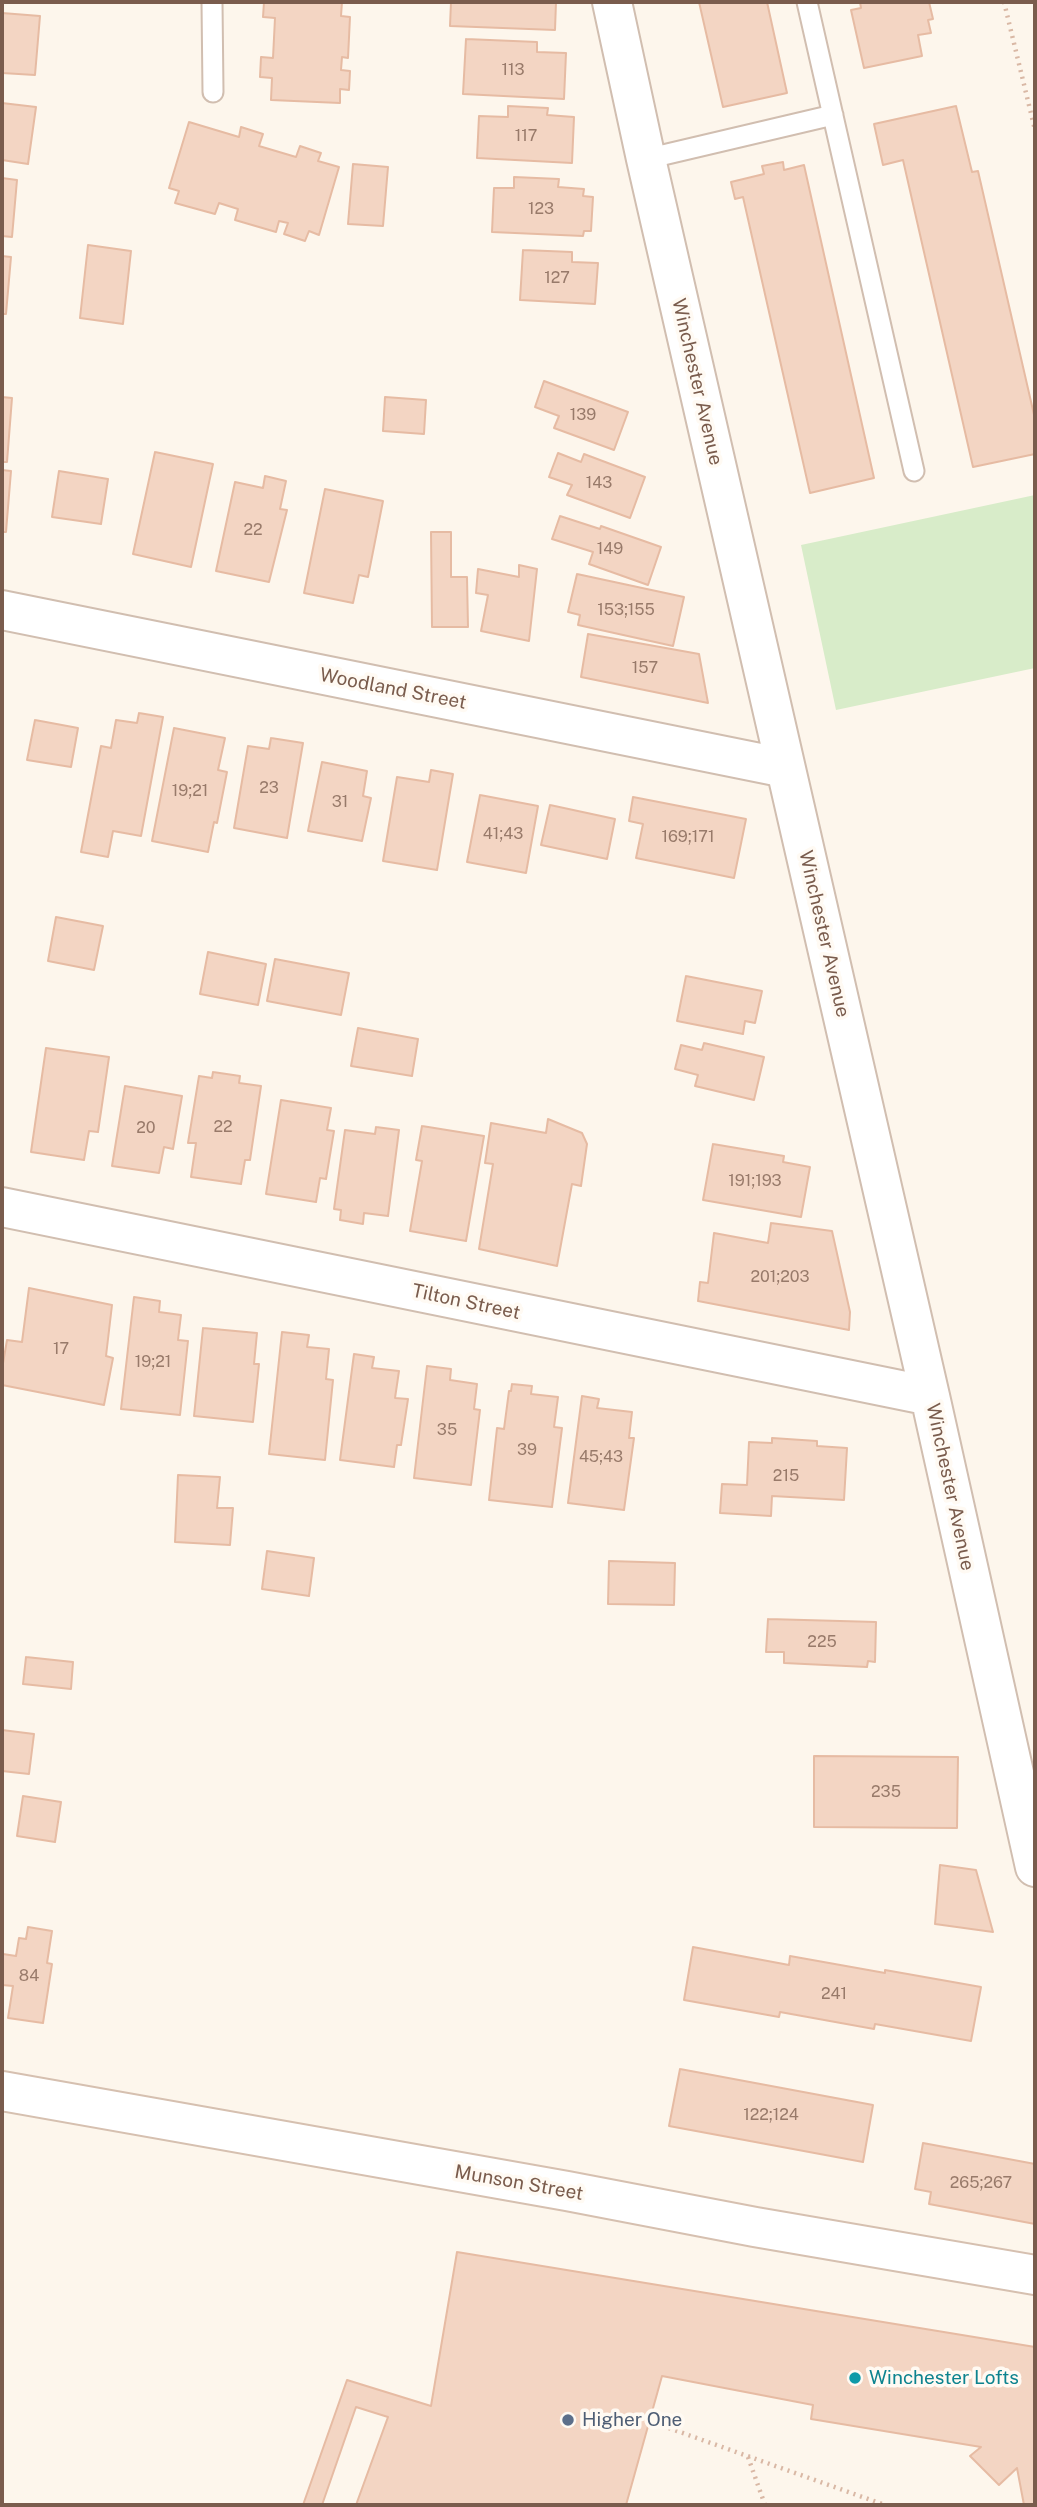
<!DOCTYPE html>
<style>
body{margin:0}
#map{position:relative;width:1037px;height:2507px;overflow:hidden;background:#fdf6ec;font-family:"Public Sans",sans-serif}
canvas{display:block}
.frame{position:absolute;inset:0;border:4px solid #7a5c4d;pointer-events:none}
</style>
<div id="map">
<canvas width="1037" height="2507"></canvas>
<div class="frame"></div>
</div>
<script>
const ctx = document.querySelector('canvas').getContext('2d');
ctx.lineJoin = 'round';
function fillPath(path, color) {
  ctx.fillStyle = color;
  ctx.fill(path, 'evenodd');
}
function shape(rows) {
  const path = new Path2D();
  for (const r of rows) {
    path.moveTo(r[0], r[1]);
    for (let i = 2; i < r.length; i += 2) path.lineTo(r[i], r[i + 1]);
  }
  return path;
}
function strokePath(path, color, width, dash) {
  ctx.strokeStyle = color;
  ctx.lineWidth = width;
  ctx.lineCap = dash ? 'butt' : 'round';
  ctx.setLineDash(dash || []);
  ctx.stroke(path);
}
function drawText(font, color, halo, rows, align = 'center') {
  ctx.font = font + ' "Public Sans",sans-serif';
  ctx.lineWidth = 7;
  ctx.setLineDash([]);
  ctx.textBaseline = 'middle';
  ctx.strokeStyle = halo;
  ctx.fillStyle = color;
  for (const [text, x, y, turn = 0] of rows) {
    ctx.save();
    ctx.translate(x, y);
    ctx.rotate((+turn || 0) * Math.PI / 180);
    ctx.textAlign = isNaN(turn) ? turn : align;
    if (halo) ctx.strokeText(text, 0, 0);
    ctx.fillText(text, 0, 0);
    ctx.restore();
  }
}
fillPath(shape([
 [1035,495,1035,668,836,710,801,545]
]), '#d8ecc9');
const building = shape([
 [264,2,342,2,341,16,350,17,348,58,342,57,341,70,350,71,349,90,340,89,340,103,271,100,272,78,260,77,261,57,273,58,275,18,263,17,264,2],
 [451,2,556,2,555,30,450,26,451,2],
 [699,2,767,2,787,93,723,107,699,2],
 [860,2,929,2,933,19,928,20,931,33,918,35,922,56,864,68,851,10,861,8,860,2],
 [2,13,40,16,35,75,2,73,2,13],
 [466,39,537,42,537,52,566,53,564,99,463,94,466,39],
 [2,103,36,107,28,164,2,160,2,103],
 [508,106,548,108,547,115,574,117,572,163,477,158,479,116,508,117,508,106],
 [956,106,972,172,978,171,1035,419,1035,454,973,467,903,160,883,165,874,124,956,106],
 [189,122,239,137,241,127,263,134,259,146,296,157,300,146,321,153,318,161,339,167,319,235,309,231,305,241,284,234,288,223,279,221,276,232,235,220,238,209,219,203,215,214,175,203,179,191,169,188,189,122],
 [783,162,784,170,804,165,874,478,810,493,743,197,735,199,731,182,764,174,762,166,783,162],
 [353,164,388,167,383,226,348,224,353,164],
 [514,177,559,179,558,187,584,189,583,196,593,197,591,231,584,231,583,236,492,232,494,188,514,188,514,177],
 [2,178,17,180,12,237,2,236,2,178],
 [88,245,131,251,123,324,80,318,88,245],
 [523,250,572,252,572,262,598,263,595,304,520,300,523,250],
 [2,256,11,257,6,314,2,314,2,256],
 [544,381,628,412,614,450,554,428,559,416,535,407,544,381],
 [2,397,12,398,7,462,2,462,2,397],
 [385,397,426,400,424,434,383,431,385,397],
 [155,452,213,464,191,567,133,554,155,452],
 [558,453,581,462,584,454,645,477,630,518,567,495,572,485,549,477,558,453],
 [2,470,11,471,6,532,2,532,2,470],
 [59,471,108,479,101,524,52,517,59,471],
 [265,476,286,481,280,509,287,510,269,582,216,571,235,482,263,488,265,476],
 [325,489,383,501,368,577,359,575,353,603,304,593,325,489],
 [560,516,600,529,601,526,661,547,648,585,589,564,593,552,552,539,560,516],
 [431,532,451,532,451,577,467,577,468,627,432,627,431,532],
 [519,565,537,569,529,641,481,631,488,595,476,593,478,569,519,577,519,565],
 [577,574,684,597,673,646,578,625,580,615,568,612,577,574],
 [588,634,699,654,708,703,581,677,588,634],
 [139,713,163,717,141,836,113,831,108,857,81,852,101,746,111,748,116,720,137,723,139,713],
 [35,720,78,728,71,767,27,760,35,720],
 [174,728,225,738,218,770,227,772,217,823,214,822,208,852,152,841,174,728],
 [271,738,303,743,287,838,234,828,248,746,269,749,271,738],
 [322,762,367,771,363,796,371,798,362,841,308,831,322,762],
 [431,770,453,774,437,870,383,861,397,777,429,782,431,770],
 [480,795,538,806,526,873,467,862,480,795],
 [633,797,746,819,734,878,636,858,643,824,629,821,633,797],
 [550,805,615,819,607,859,541,845,550,805],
 [56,917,103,926,94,970,48,961,56,917],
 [208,952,266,964,258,1005,200,994,208,952],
 [275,959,349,973,341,1015,267,1001,275,959],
 [686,976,762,991,755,1023,745,1021,743,1034,677,1021,686,976],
 [358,1028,418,1039,412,1076,351,1066,358,1028],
 [704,1043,764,1057,754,1100,695,1086,698,1075,675,1069,681,1045,702,1050,704,1043],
 [46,1048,109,1057,98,1132,89,1131,84,1160,31,1152,46,1048],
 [213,1072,240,1076,239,1083,261,1086,250,1160,245,1160,241,1184,191,1177,196,1143,188,1143,199,1076,212,1078,213,1072],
 [125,1086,182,1096,173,1149,164,1147,159,1173,112,1166,125,1086],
 [281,1100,331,1108,327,1130,334,1131,326,1179,320,1178,316,1202,266,1194,281,1100],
 [548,1119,582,1133,587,1144,581,1186,572,1184,557,1266,479,1249,493,1164,485,1163,491,1123,546,1133,548,1119],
 [422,1126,484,1136,466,1241,410,1231,422,1161,416,1160,422,1126],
 [376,1127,399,1130,388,1216,364,1213,363,1224,340,1220,341,1210,334,1209,345,1130,375,1134,376,1127],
 [713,1144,784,1156,783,1162,810,1167,801,1217,703,1200,713,1144],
 [771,1223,832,1231,850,1312,849,1330,698,1301,700,1282,708,1283,714,1233,768,1243,771,1223],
 [29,1288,112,1305,106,1356,113,1358,104,1405,2,1385,2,1369,7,1340,22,1342,29,1288],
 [134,1297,160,1301,159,1312,181,1315,178,1340,188,1341,180,1415,121,1409,134,1297],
 [203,1328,257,1333,254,1364,259,1364,253,1422,194,1416,203,1328],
 [282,1332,309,1335,307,1347,329,1349,326,1379,333,1380,325,1460,269,1454,282,1332],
 [354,1354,374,1357,372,1368,399,1371,395,1398,408,1399,401,1445,397,1445,394,1467,340,1460,354,1354],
 [427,1366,451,1369,450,1380,477,1384,474,1409,480,1410,471,1485,414,1478,427,1366],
 [512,1384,532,1386,531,1394,558,1397,554,1427,562,1428,552,1507,489,1500,497,1428,504,1429,509,1391,511,1391,512,1384],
 [582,1396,599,1399,597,1408,632,1412,629,1438,634,1438,624,1510,568,1503,582,1396],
 [772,1438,817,1441,817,1446,847,1448,844,1500,772,1496,771,1516,720,1513,722,1484,747,1485,749,1442,772,1443,772,1438],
 [178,1475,220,1477,217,1508,233,1508,230,1545,175,1542,178,1475],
 [267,1551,314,1558,309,1596,262,1589,267,1551],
 [609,1561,675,1563,674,1605,608,1604,609,1561],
 [768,1619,876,1622,875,1662,868,1661,867,1667,784,1663,784,1652,766,1652,768,1619],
 [26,1657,73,1662,71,1689,23,1684,26,1657],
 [2,1730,34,1734,29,1774,2,1771,2,1730],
 [814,1756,958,1757,957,1828,814,1827,814,1756],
 [23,1796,61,1802,55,1842,17,1836,23,1796],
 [940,1865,976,1870,993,1932,935,1924,940,1865],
 [28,1927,52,1931,47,1963,52,1964,43,2023,8,2018,13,1986,2,1985,3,1954,16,1956,19,1938,26,1939,28,1927],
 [693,1947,789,1965,790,1956,885,1973,885,1970,981,1987,971,2041,875,2024,874,2029,780,2012,779,2017,684,2000,693,1947],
 [680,2069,873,2105,863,2162,669,2126,680,2069],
 [923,2143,1035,2164,1035,2224,929,2204,931,2192,915,2189,923,2143],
 [457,2252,1035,2347,1035,2505,1024,2505,1017,2468,999,2485,970,2456,981,2447,811,2419,813,2405,662,2376,626,2505,356,2505,388,2417,356,2407,322,2505,303,2505,347,2380,431,2406,457,2252]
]);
fillPath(building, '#f3d5c3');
strokePath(building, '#e6bba3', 2);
const service = shape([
 [212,2,213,92],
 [807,2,914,471],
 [646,159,833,115]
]);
const minor = shape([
 [612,2,646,159,930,1396,1035,1867],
 [2,610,785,768],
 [2,1207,930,1396]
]);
const secondary = shape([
 [2,2091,567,2191,755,2227,1035,2275]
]);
strokePath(service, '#d1beb0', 23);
strokePath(minor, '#d1beb0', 42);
strokePath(secondary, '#d6c0b0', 42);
strokePath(shape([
 [1004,2,1035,130],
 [649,2421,885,2505],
 [748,2457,765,2505]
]), '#d9b8a5', 4.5, [2, 5]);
strokePath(service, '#fff', 19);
strokePath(minor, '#fff', 38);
strokePath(secondary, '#fff', 38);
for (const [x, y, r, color] of [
 [855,2378,7,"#0f9aa8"],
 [568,2420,7,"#5c6f8a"]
]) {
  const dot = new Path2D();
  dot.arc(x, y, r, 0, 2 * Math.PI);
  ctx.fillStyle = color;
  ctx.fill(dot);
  strokePath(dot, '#fffaf3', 2.5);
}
drawText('16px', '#987a6a', null, [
 ["113",513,70],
 ["117",526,136],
 ["123",541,209],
 ["127",557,278],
 ["139",583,415],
 ["143",599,483],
 ["22",253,530],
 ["149",610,549],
 ["153;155",626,610],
 ["157",645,668],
 ["23",269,788],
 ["19;21",190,791],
 ["31",340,802],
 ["41;43",503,834],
 ["169;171",688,837],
 ["22",223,1127],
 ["20",146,1128],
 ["191;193",755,1181],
 ["201;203",780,1277],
 ["17",61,1349],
 ["19;21",153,1362],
 ["35",447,1430],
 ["39",527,1450],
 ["45;43",601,1457],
 ["215",786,1476],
 ["225",822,1642],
 ["235",886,1792],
 ["84",29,1976],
 ["241",834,1994],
 ["122;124",771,2115],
 ["265;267",981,2183]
]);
drawText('19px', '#7a5c4d', '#fffaf3', [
 ["Winchester Avenue",697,382,77],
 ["Woodland Street",393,689,11],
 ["Winchester Avenue",824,934,77],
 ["Tilton Street",466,1302,12],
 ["Winchester Avenue",950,1487,78],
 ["Munson Street",519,2183,10]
]);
drawText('19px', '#0d838f', '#fffaf3', [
 ["Winchester Lofts",869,2378]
], 'left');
drawText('19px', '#4e5e75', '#fffaf3', [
 ["Higher One",582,2420]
], 'left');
</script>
